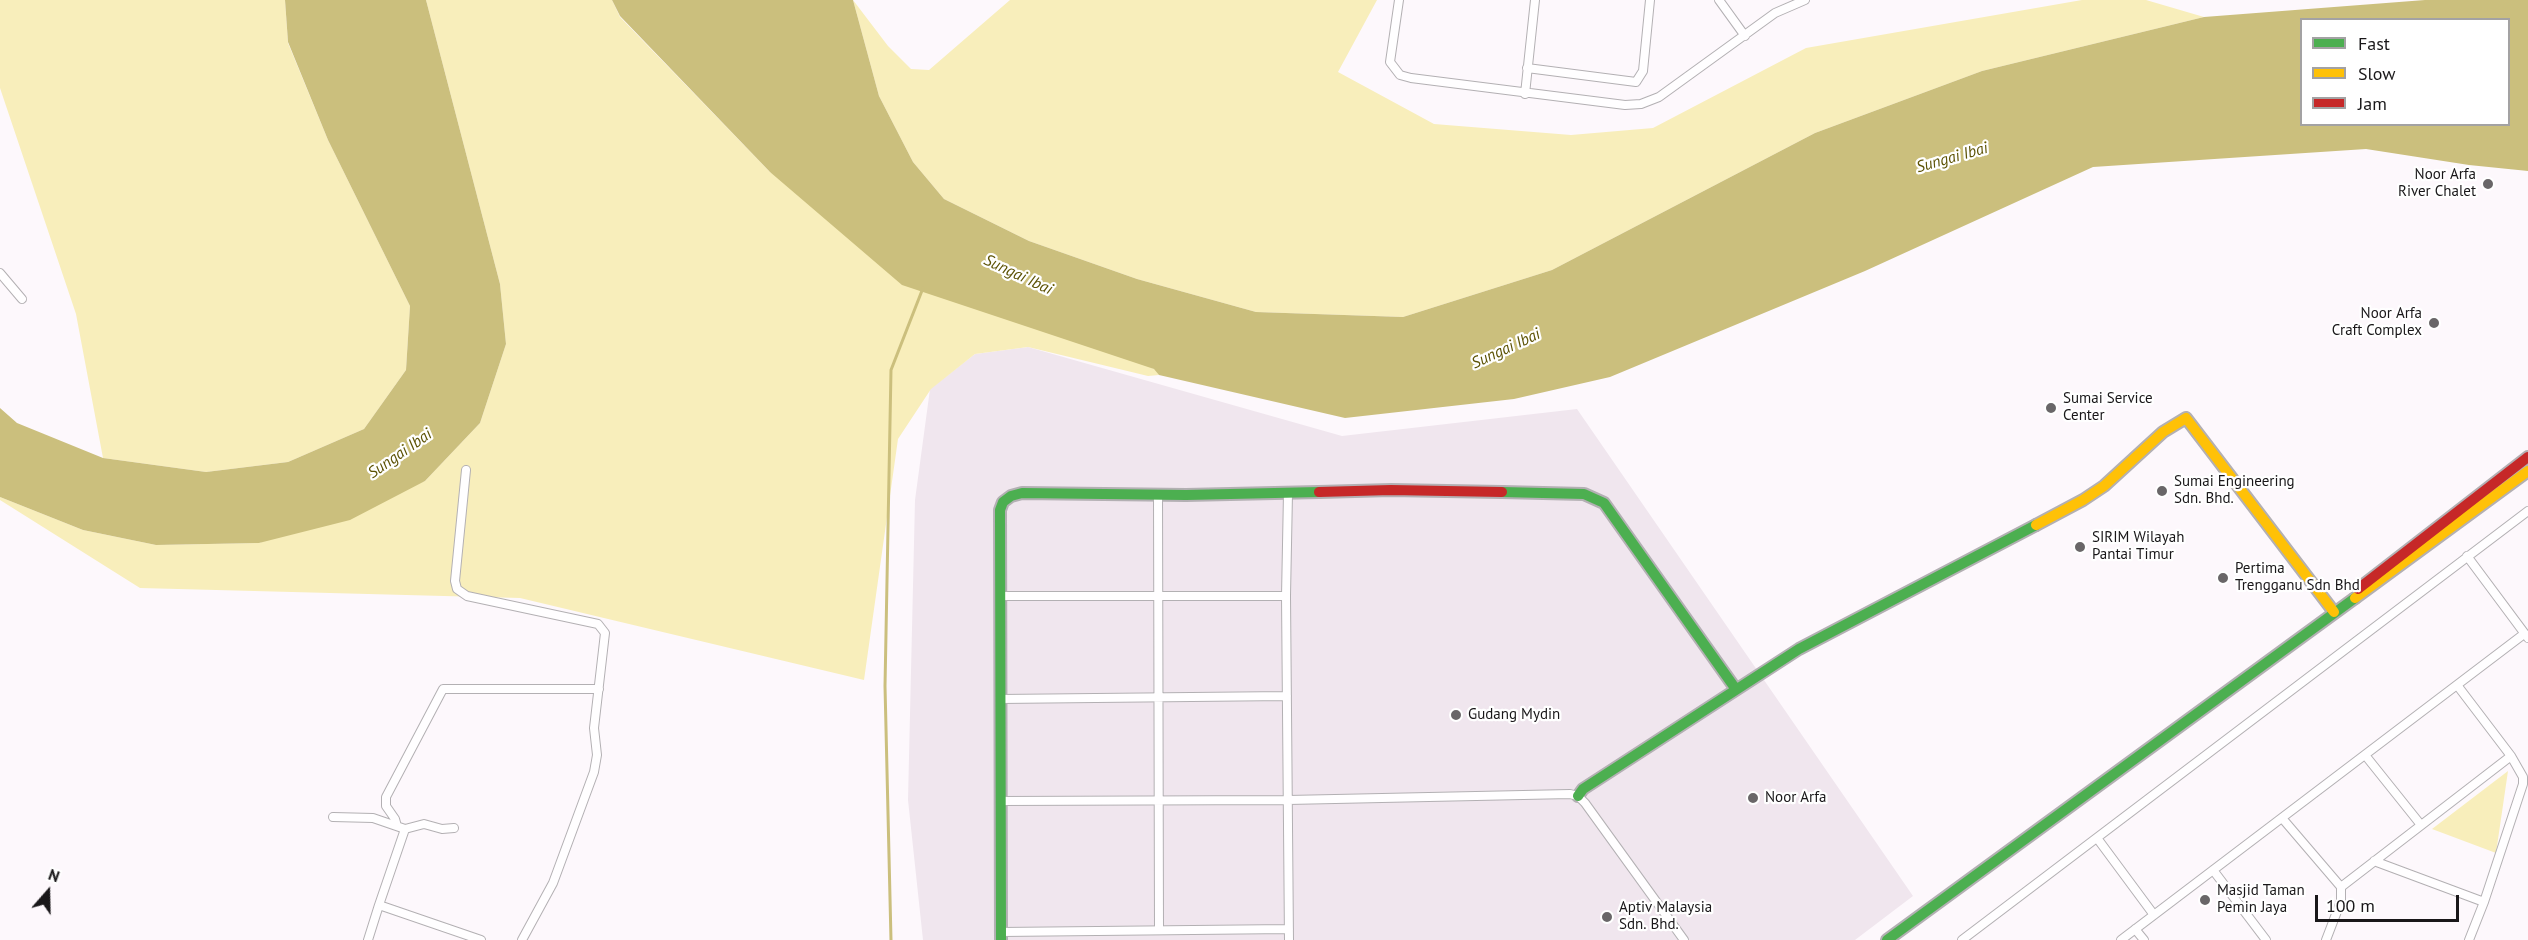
<!DOCTYPE html>
<style>
body{margin:0}
#map{position:relative;width:2528px;height:940px;overflow:hidden;background:#fdf8fc;font-family:"PT Sans",sans-serif}
canvas{display:block}
.legend{position:absolute;left:2300px;top:18px;width:210px;height:108px;box-sizing:border-box;background:#fff;border:2px solid #a3a2a3;margin:0;padding:8px 10px;list-style:none;font-size:18px;color:#191719}
.legend li{display:flex;align-items:center;gap:12px;height:30px}
.legend b{width:30px;border:2px solid #a3a2a3}
.north{position:absolute;left:18px;top:862px;width:60px;height:60px;-webkit-text-stroke:4px #fff;paint-order:stroke;rotate:20deg;font-size:16px;font-weight:700;line-height:24px;text-align:center;color:#191719}
.north::after{content:'';display:block;margin:auto;width:21px;height:27px;background:#191719;clip-path:polygon(50% 0,100% 100%,50% 72%,0 100%)}
.scale{position:absolute;left:2315px;top:895px;width:144px;height:27px;box-sizing:border-box;border:3px solid #191719;border-top:0;padding-left:8px;font-size:18px;line-height:21px;white-space:nowrap;color:#191719;-webkit-text-stroke:4px #fff;paint-order:stroke}
</style>
<div id="map">
<canvas width="2528" height="940"></canvas>
<ul class="legend">
<li><b style="height:8px;background:#4caf50"></b>Fast</li>
<li><b style="height:8px;background:#ffc107"></b>Slow</li>
<li><b style="height:8px;background:#c62828"></b>Jam</li>
</ul>
<div class="north">N</div>
<div class="scale">100 m</div>
</div>
<script>
const ctx = document.querySelector('canvas').getContext('2d');
ctx.lineJoin = 'round';
function fillPath(path, color) {
  ctx.fillStyle = color;
  ctx.fill(path, 'evenodd');
}
function shape(rows) {
  const path = new Path2D();
  for (const r of rows) {
    path.moveTo(r[0], r[1]);
    for (let i = 2; i < r.length; i += 2) path.lineTo(r[i], r[i + 1]);
  }
  return path;
}
function strokePath(path, color, width, dash) {
  ctx.strokeStyle = color;
  ctx.lineWidth = width;
  ctx.lineCap = dash ? 'butt' : 'round';
  ctx.setLineDash(dash || []);
  ctx.stroke(path);
}
function drawText(font, color, halo, rows, align = 'center') {
  ctx.font = font + ' "PT Sans",sans-serif';
  ctx.lineWidth = 4.5;
  ctx.setLineDash([]);
  ctx.textBaseline = 'middle';
  ctx.strokeStyle = halo;
  ctx.fillStyle = color;
  for (const [text, x, y, turn = 0] of rows) {
    ctx.save();
    ctx.translate(x, y);
    ctx.rotate((+turn || 0) * Math.PI / 180);
    ctx.textAlign = isNaN(turn) ? turn : align;
    if (halo) ctx.strokeText(text, 0, 0);
    ctx.fillText(text, 0, 0);
    ctx.restore();
  }
}
fillPath(shape([
 [1028,347,1342,436,1577,409,1913,896,1855,940,923,940,908,800,915,500,930,389,975,354]
]), '#f0e6ee');
fillPath(shape([
 [0,0,285,0,288,43,328,140,410,306,406,370,364,429,288,462,206,472,103,458,76,314,0,88],
 [426,0,612,0,620,17,770,172,1156,370,1159,375,1148,376,1028,347,975,354,931,389,898,439,864,680,520,598,140,588,0,500,0,497,83,530,156,545,259,543,425,481,480,423,506,344,500,284],
 [853,0,888,46,911,69,929,70,1010,0,1377,0,1338,72,1434,124,1571,135,1653,128,1806,48,2082,0,2146,0,2204,17,1982,71,1815,133,1552,270,1403,317,1256,312,1137,279,1029,241,944,199,913,162,879,96],
 [2508,771,2496,853,2432,829]
]), '#f8eebb');
fillPath(shape([
 [285,0,426,0,500,284,506,344,480,423,425,481,350,520,259,543,156,545,83,530,0,497,0,408,17,423,103,458,206,472,288,462,364,429,406,370,410,306,328,140,288,42],
 [612,0,853,0,879,96,913,162,944,199,1029,241,1137,279,1256,312,1403,317,1552,270,1815,133,1982,71,2204,17,2425,0,2528,0,2528,171,2469,165,2366,149,2093,167,1865,271,1610,377,1514,399,1345,418,1159,375,1154,369,902,285,770,172,620,16],
 [2302,20,2508,20,2508,124,2302,124]
]), '#cbbf7d');
strokePath(shape([
 [891,940,885,686,891,370,923,288]
]), '#cbbf7d', 3);
const street = shape([
 [1399,0,1390,62,1400,75,1411,78,1625,105,1641,104,1659,97,1775,13,1805,0],
 [1719,0,1745,36],
 [1527,68,1636,82,1643,71,1650,0],
 [1525,94,1535,0],
 [0,273,22,299],
 [466,470,455,581,457,589,467,596,598,624,605,633,594,728,597,755,594,772,553,883,522,940],
 [1288,493,1286,596,1289,940],
 [1158,494,1159,930],
 [2467,556,2528,638],
 [1000,596,1286,596],
 [2457,685,2511,756,2523,777,2523,784,2484,902],
 [1000,699,1287,696],
 [2365,755,2421,825],
 [1000,801,1288,800,1570,794,1578,796,1585,803,1684,940],
 [333,817,373,818,405,829,424,824,442,829,454,828],
 [2282,818,2341,887,2341,901,2326,940],
 [397,826,395,819,386,806,386,797,443,689,599,689],
 [2097,838,2154,915],
 [2374,861,2484,902,2469,940],
 [2213,870,2266,940],
 [2341,887,2511,756],
 [379,905,405,829],
 [2135,929,2144,940],
 [1001,932,1289,929],
 [368,940,379,905,481,940],
 [1962,940,2528,511],
 [2121,940,2524,634]
]);
const fast = shape([
 [1502,492,1584,494,1604,503,1735,688],
 [1578,796,1583,789,1799,649,2036,525],
 [1001,940,1000,510,1003,502,1011,496,1022,493,1186,495,1319,492],
 [1887,940,2355,598]
]);
const slow = shape([
 [2036,525,2083,500,2104,486,2163,432,2186,418,2334,612],
 [2355,598,2528,471]
]);
const jam = shape([
 [1319,492,1391,490,1502,492],
 [2358,589,2528,457]
]);
strokePath(street, '#b3b0b3', 10);
strokePath(fast, '#b3b0b3', 14);
strokePath(slow, '#b3b0b3', 14);
strokePath(jam, '#b3b0b3', 14);
strokePath(street, '#fffeff', 8);
strokePath(fast, '#4caf50', 10);
strokePath(slow, '#ffc107', 10);
strokePath(jam, '#c62828', 10);
for (const [x, y, r, color] of [
 [2488,184,6,"#696668"],
 [2434,323,6,"#696668"],
 [2051,408,6,"#696668"],
 [2162,491,6,"#696668"],
 [2080,547,6,"#696668"],
 [2223,578,6,"#696668"],
 [1456,715,6,"#696668"],
 [1753,798,6,"#696668"],
 [2205,900,6,"#696668"],
 [1607,917,6,"#696668"]
]) {
  const dot = new Path2D();
  dot.arc(x, y, r, 0, 2 * Math.PI);
  ctx.fillStyle = color;
  ctx.fill(dot);
  strokePath(dot, '#fff', 2);
}
drawText('15px', '#191719', '#fff', [
 ["Noor Arfa",2476,175,"right"],
 ["River Chalet",2476,192,"right"],
 ["Noor Arfa",2422,314,"right"],
 ["Craft Complex",2422,331,"right"],
 ["Sumai Service",2063,399],
 ["Center",2063,416],
 ["Sumai Engineering",2174,482],
 ["Sdn. Bhd.",2174,499],
 ["SIRIM Wilayah",2092,538],
 ["Pantai Timur",2092,555],
 ["Pertima",2235,569],
 ["Trengganu Sdn Bhd",2235,586],
 ["Gudang Mydin",1468,715],
 ["Noor Arfa",1765,798],
 ["Masjid Taman",2217,891],
 ["Pemin Jaya",2217,908],
 ["Aptiv Malaysia",1619,908],
 ["Sdn. Bhd.",1619,925]
], 'left');
drawText('italic 16px', '#5c5204', '#fff', [
 ["Sungai Ibai",1952,158,-16],
 ["Sungai Ibai",1018,275,25],
 ["Sungai Ibai",1506,349,-25],
 ["Sungai Ibai",400,454,-35]
]);
</script>
